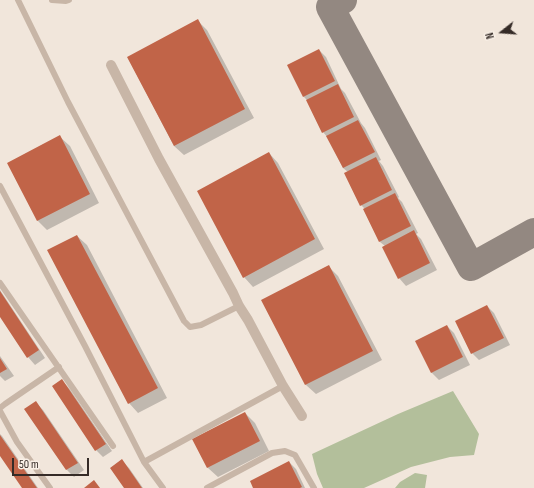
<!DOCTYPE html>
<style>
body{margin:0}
#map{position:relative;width:534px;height:488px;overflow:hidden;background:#f1e6db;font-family:"Sofia Sans Condensed",sans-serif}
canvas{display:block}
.north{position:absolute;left:482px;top:12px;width:40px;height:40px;-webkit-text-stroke:3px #f9f0e7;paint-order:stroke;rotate:253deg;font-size:11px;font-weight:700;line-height:16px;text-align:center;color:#352b27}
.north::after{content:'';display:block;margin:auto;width:14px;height:18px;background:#352b27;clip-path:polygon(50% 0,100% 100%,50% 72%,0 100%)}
.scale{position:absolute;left:12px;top:458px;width:77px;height:18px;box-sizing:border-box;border:2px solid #352b27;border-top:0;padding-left:5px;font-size:12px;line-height:14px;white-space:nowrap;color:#352b27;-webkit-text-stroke:3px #f9f0e7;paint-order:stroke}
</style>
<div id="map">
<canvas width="534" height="488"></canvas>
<div class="north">N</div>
<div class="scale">50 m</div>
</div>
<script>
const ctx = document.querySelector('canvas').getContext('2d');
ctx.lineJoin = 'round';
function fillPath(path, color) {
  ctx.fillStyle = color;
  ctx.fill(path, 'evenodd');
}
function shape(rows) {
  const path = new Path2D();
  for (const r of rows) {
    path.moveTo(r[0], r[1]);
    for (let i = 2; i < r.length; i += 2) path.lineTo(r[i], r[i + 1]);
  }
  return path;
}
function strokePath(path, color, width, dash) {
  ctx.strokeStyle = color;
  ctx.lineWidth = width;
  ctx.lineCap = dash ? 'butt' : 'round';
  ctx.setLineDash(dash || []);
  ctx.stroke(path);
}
fillPath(shape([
 [453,391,479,434,474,455,450,457,411,467,364,488,323,488,317,474,312,454,398,414],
 [415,473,427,475,425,488,395,488,400,482]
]), '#b3bf9b');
fillPath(shape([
 [198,21,207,30,254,118,184,155,174,146,128,58],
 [319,50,326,57,341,89,345,93,361,123,365,128,381,160,379,161,383,166,399,197,398,198,402,202,418,233,416,234,421,239,437,270,406,286,399,278,385,246,380,242,364,210,365,209,361,205,348,172,343,168,328,138,323,132,307,100,304,97,288,65],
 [60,137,70,146,99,203,47,230,38,221,8,164],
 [269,153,278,163,324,249,253,287,244,277],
 [77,236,87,245,167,398,138,413,129,403],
 [328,266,338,276,382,360,316,394,306,385,263,300],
 [0,290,45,358,35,365,28,357,0,315],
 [487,306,494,313,510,345,479,360,472,353],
 [447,326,454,333,470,365,439,380,432,373,416,341],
 [0,356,14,376,5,381,0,376],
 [62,381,69,388,112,451,103,457,96,450],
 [36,403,43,410,84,470,74,477,67,470,26,410],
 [245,413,255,423,269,451,218,477,208,468,194,440],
 [0,434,2,436,38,488,23,488,0,455],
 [122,461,129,468,143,488,126,488],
 [289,462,296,469,305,488,254,488]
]), '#0003');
strokePath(shape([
 [343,0,330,7,471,267,534,232]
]), '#938881', 28);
fillPath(shape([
 [198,19,245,109,174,146,127,57],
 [319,49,335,81,303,97,287,65],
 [338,84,354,117,322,133,306,100],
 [358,120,375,152,343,168,326,136],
 [60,135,90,194,37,221,7,163],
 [269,152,315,239,243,278,197,191],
 [376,157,392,190,360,206,344,173],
 [395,193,411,226,379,242,363,209],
 [414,230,430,263,398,279,382,247],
 [77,235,158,388,128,404,47,250],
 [329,265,373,351,305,385,261,300],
 [0,291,39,350,27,358,0,317],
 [487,305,504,338,471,354,455,321],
 [447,325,463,357,431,373,415,341],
 [0,358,7,369,0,373],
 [62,379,106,444,95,451,52,386],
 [36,401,78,463,66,470,24,409],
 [245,412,260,441,207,468,192,439],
 [0,435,37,488,22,488,0,456],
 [122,459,142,488,124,488,110,468],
 [289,461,302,487,300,488,253,488,250,481],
 [94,480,100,488,84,488]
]), '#c16448');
strokePath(shape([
 [18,0,68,102,184,321,190,327,201,325,239,306],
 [52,0,66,1,69,0],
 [0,186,85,346,144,462,163,488],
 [0,283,113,446],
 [0,408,5,404,59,367],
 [0,411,17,442,50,488],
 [144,462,283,386],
 [207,488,272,453,285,451,295,455,314,488]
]), '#c8b6a7', 6);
strokePath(shape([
 [111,65,159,159,233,293,239,306,248,320,283,386,302,416]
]), '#c8b6a7', 10);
</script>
